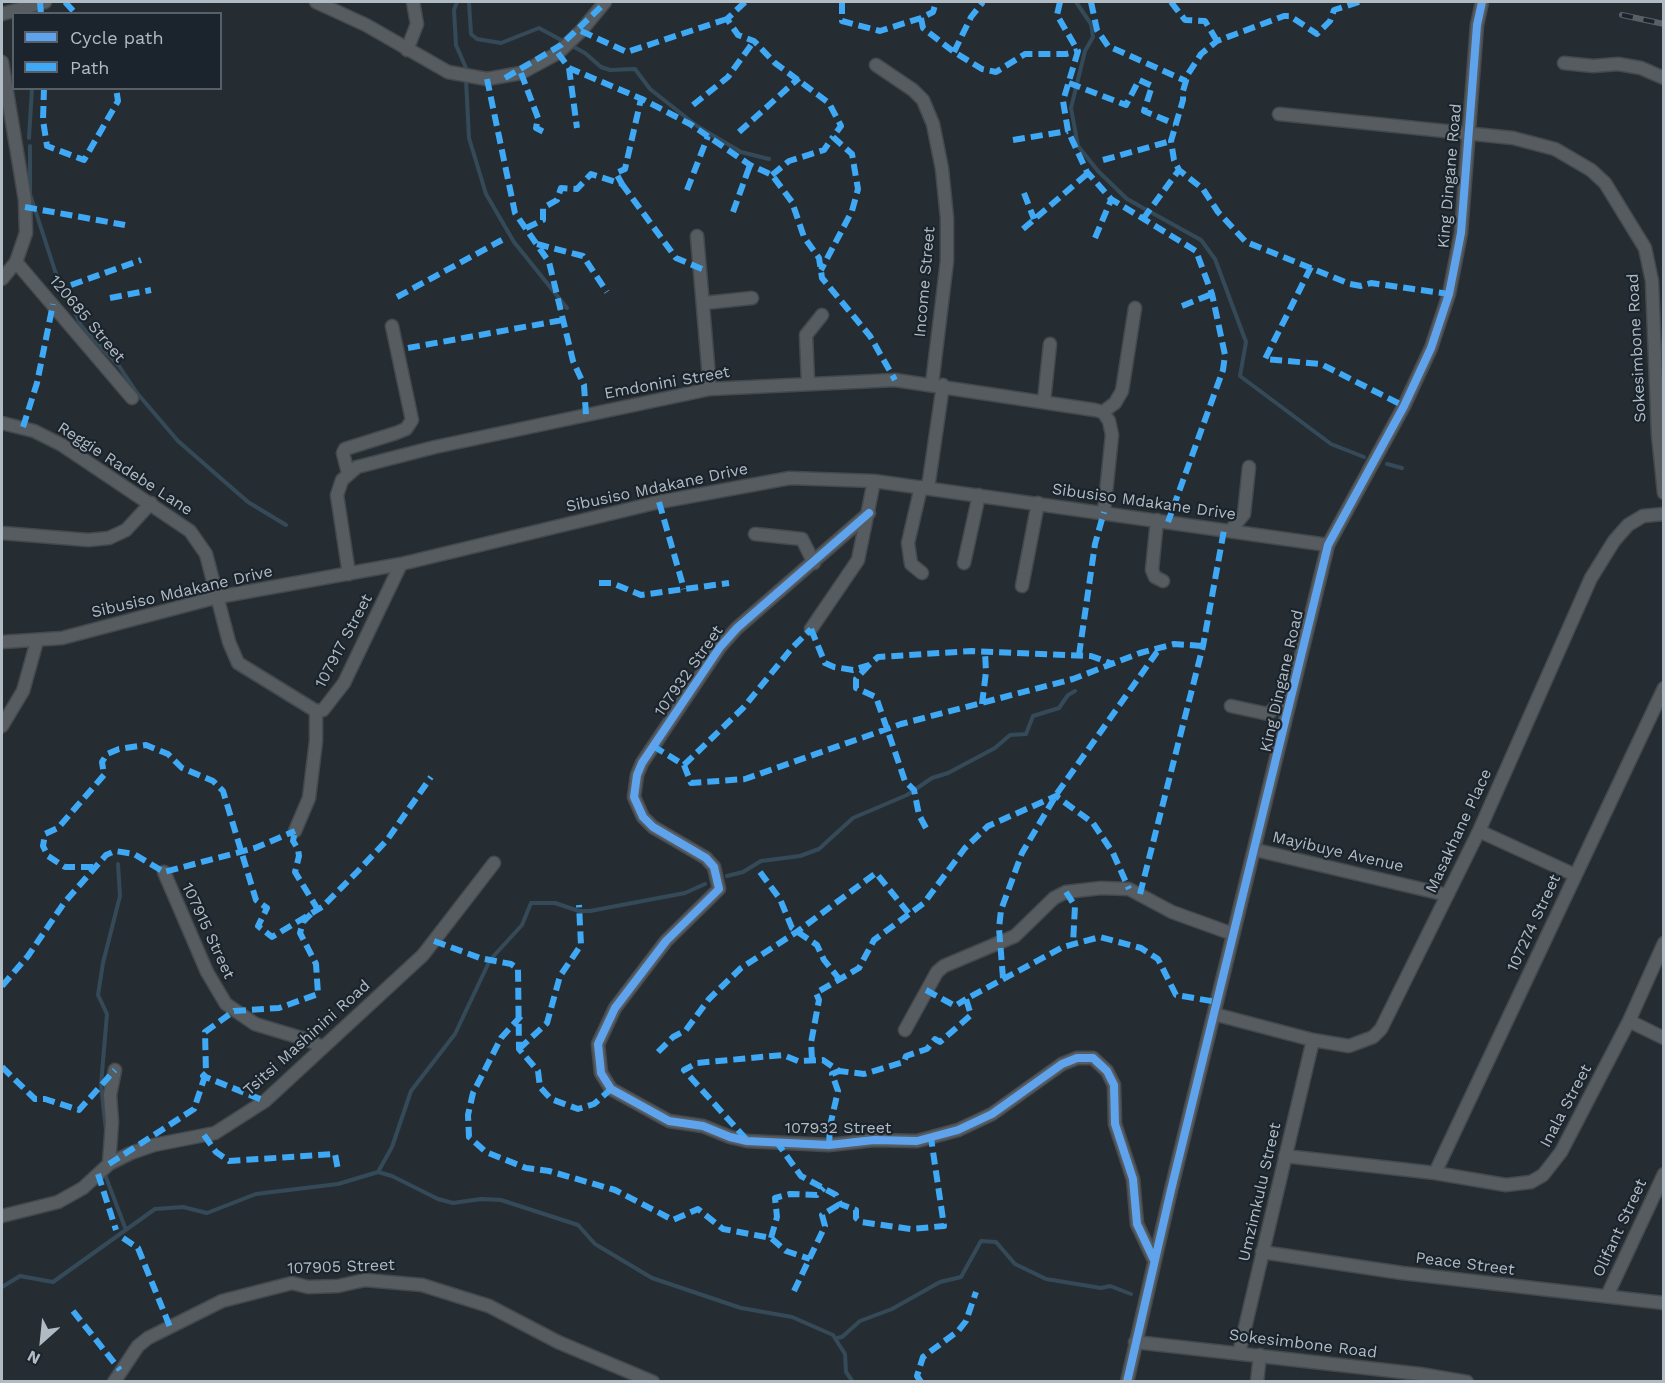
<!DOCTYPE html>
<style>
body{margin:0}
#map{position:relative;width:1665px;height:1383px;overflow:hidden;background:#262d32;font-family:"Work Sans",sans-serif}
canvas{display:block}
.frame{position:absolute;inset:0;border:3px solid #b0bbc4;pointer-events:none}
.legend{position:absolute;left:12px;top:12px;width:210px;height:78px;box-sizing:border-box;background:#1b242c;border:2px solid #576069;margin:0;padding:8px 10px;list-style:none;font-size:18px;color:#b0bbc4}
.legend li{display:flex;align-items:center;gap:12px;height:30px}
.legend b{width:30px;border:2px solid #576069}
.north{position:absolute;left:12px;top:1311px;width:60px;height:60px;-webkit-text-stroke:4px #1b242c;paint-order:stroke;rotate:207deg;font-size:16px;font-weight:700;line-height:24px;text-align:center;color:#b0bbc4}
.north::after{content:'';display:block;margin:auto;width:21px;height:27px;background:#b0bbc4;clip-path:polygon(50% 0,100% 100%,50% 72%,0 100%)}
</style>
<div id="map">
<canvas width="1665" height="1383"></canvas>
<div class="frame"></div>
<ul class="legend">
<li><b style="height:8px;background:#60a3ed"></b>Cycle path</li>
<li><b style="height:8px;background:#3fa9f5"></b>Path</li>
</ul>
<div class="north">N</div>
</div>
<script>
const ctx = document.querySelector('canvas').getContext('2d');
ctx.lineJoin = 'round';
function shape(rows) {
  const path = new Path2D();
  for (const r of rows) {
    path.moveTo(r[0], r[1]);
    for (let i = 2; i < r.length; i += 2) path.lineTo(r[i], r[i + 1]);
  }
  return path;
}
function strokePath(path, color, width, dash) {
  ctx.strokeStyle = color;
  ctx.lineWidth = width;
  ctx.lineCap = dash ? 'butt' : 'round';
  ctx.setLineDash(dash || []);
  ctx.stroke(path);
}
function drawText(font, color, halo, rows, align = 'center') {
  ctx.font = font + ' "Work Sans",sans-serif';
  ctx.lineWidth = 4.5;
  ctx.setLineDash([]);
  ctx.textBaseline = 'middle';
  ctx.strokeStyle = halo;
  ctx.fillStyle = color;
  for (const [text, x, y, turn = 0] of rows) {
    ctx.save();
    ctx.translate(x, y);
    ctx.rotate((+turn || 0) * Math.PI / 180);
    ctx.textAlign = isNaN(turn) ? turn : align;
    if (halo) ctx.strokeText(text, 0, 0);
    ctx.fillText(text, 0, 0);
    ctx.restore();
  }
}
strokePath(shape([
 [457,2,454,10,456,45,466,68],
 [469,2,471,34,477,39,501,43,539,28,585,53,601,67,610,70,635,69,650,89,697,126,741,152,769,159],
 [1076,2,1091,24,1093,37,1085,51,1071,108,1078,146,1098,171,1127,199,1201,240,1215,259,1246,342,1240,376,1331,444,1364,457],
 [466,80,469,138,486,194,514,242,567,308],
 [29,138,32,88],
 [30,146,30,194,56,274,82,327,119,366,137,393,178,441,248,502,286,525],
 [1387,464,1402,468],
 [727,876,743,872,761,861,800,856,819,849,853,818,907,795,932,778,948,773,995,748,1010,735,1026,734,1033,716,1059,708,1068,695,1075,691],
 [106,1131,101,1085,107,1014,98,995,103,963,120,896,118,864],
 [104,1172,126,1230],
 [378,1172,392,1147,411,1091,455,1034,490,960,522,925,531,903,555,903,579,911,590,911,685,893,705,884],
 [2,1287,20,1276,53,1282,155,1209,183,1207,207,1213,256,1194,338,1184,378,1172,392,1176,438,1199,453,1203,481,1199,501,1200,578,1225,595,1244,652,1278,741,1308,792,1317,833,1335,845,1354,846,1372,853,1382],
 [837,1338,842,1337,860,1321,892,1309,940,1282,961,1277,981,1241,996,1242,1015,1264,1046,1279,1101,1288,1110,1286,1131,1294]
]), '#354a58', 4);
const minor = shape([
 [316,2,366,25,448,72,487,79,521,73,558,53,581,31,605,2],
 [2,14,45,2],
 [407,50,417,24,413,2],
 [2,62,25,200,26,233,16,262,2,279],
 [1564,63,1593,66,1618,64,1641,68,1664,78],
 [876,65,913,90,923,100,933,124,942,169,947,218,947,261,932,384],
 [1279,114,1513,138,1555,149,1591,170,1605,183,1645,248,1652,281,1658,435,1664,493],
 [697,236,710,389],
 [16,262,132,398],
 [704,303,752,298],
 [808,382,806,335,822,315],
 [1044,401,1050,344],
 [1103,412,1115,403,1122,391,1135,308],
 [2,423,34,431,62,445,190,531,206,554,229,642,238,663,316,711],
 [348,473,343,453,345,449,396,433,406,429,412,420,392,326],
 [921,487,908,543,911,564,922,573],
 [928,488,943,385],
 [869,513,737,628,720,647,642,763,637,775,634,797,643,817,653,827,706,858,714,867,719,889,666,941,615,1008,598,1044,601,1073,611,1089,669,1121,703,1126,730,1137,747,1141,829,1145,874,1140,917,1141,958,1130,992,1114,1062,1064,1077,1058,1093,1058,1107,1071,1114,1085,1115,1124,1133,1179,1137,1224,1154,1260],
 [1157,520,1152,570,1155,577,1163,581],
 [1230,531,1244,514,1249,467],
 [2,533,88,540,109,538,126,530,151,503],
 [755,534,802,539,814,563],
 [964,563,979,495],
 [349,574,337,495,342,480,357,467,435,447,710,389,895,380,1095,410,1103,412,1109,421,1112,435,1104,512],
 [1022,586,1038,503],
 [811,629,858,560,874,481],
 [2,642,62,638,218,597,401,564,659,502,790,478,874,481,1328,545],
 [1231,706,1268,714,1292,693],
 [2,726,23,691,37,641],
 [295,831,309,798,316,741,316,711,323,710,344,683,401,564],
 [1479,831,1575,875],
 [1256,850,1447,895],
 [164,872,207,972,226,1004,255,1024,308,1040,322,1047],
 [1214,1014,1313,1040,1349,1046,1373,1037,1381,1029,1479,831,1591,578,1614,541,1628,525,1643,516,1664,514],
 [1629,1021,1664,1038],
 [905,1030,937,972,944,966,1015,936,1054,898,1066,892,1101,888,1129,889,1172,912,1233,934],
 [1285,1156,1435,1173,1506,1185,1531,1182,1543,1175,1561,1152,1629,1021,1664,943],
 [109,1164,112,1122,110,1095,115,1070],
 [1435,1173,1664,688],
 [2,1216,58,1202,83,1188,109,1164,131,1153,154,1145,215,1133,265,1101,423,955,494,863],
 [1262,1252,1402,1273,1664,1303],
 [1607,1296,1664,1174],
 [1135,1342,1420,1374,1467,1382],
 [1239,1353,1313,1040],
 [114,1382,138,1346,148,1338,222,1301,292,1283,308,1287,338,1286,365,1280,422,1285,489,1306,558,1342,653,1382],
 [1127,1382,1171,1190,1328,545,1404,406,1431,348,1449,294,1461,233,1477,25,1482,2],
 [1257,1382,1260,1355]
]);
strokePath(minor, '#44494d', 15);
strokePath(minor, '#565c60', 12);
const rail = shape([
 [1622,15,1664,24]
]);
strokePath(rail, '#5a5f64', 6);
strokePath(rail, '#1b242c', 4, [11]);
strokePath(shape([
 [40,2,41,14],
 [65,2,76,14],
 [745,2,727,19,738,35,754,41,775,63,829,103,841,126,833,137,852,154,858,189,852,211,821,270],
 [842,2,842,21,880,31,921,18,933,12,936,2],
 [1060,2,1057,15,1078,51,1063,101,1068,131,1087,172,1111,199,1196,251,1212,294,1225,355,1223,370,1168,522],
 [1091,2,1097,30,1108,46,1186,81],
 [1171,2,1185,20,1205,21,1217,41],
 [1359,2,1334,10,1330,21,1317,34,1290,16,1284,16,1217,41,1201,54,1188,74,1183,91,1183,100,1171,141,1174,160,1179,170,1203,189,1218,212,1246,242,1350,284,1361,286,1371,283,1449,294],
 [921,18,923,28,954,52,982,69,996,72,1025,54,1066,54,1078,51],
 [581,31,627,52,727,19],
 [954,52,971,17,983,2],
 [558,53,569,68,642,99,690,124,750,165,772,175,792,202,804,237,819,258,822,278,870,336,895,380],
 [569,68,577,128],
 [521,73,538,118,536,128,546,133],
 [505,78,561,45,604,4],
 [487,79,515,213,549,262,573,361,584,385,586,415],
 [1069,83,1126,105,1139,80,1152,86,1144,111,1175,124],
 [44,88,43,120,47,146,84,160,118,101,116,88],
 [693,105,728,77,754,41],
 [739,132,799,78],
 [1013,140,1068,131],
 [1103,160,1171,141],
 [772,175,789,161,824,150,833,137],
 [622,184,676,258,702,269],
 [687,190,708,136],
 [1024,193,1034,219],
 [25,207,125,225],
 [733,212,750,165],
 [1143,219,1179,170],
 [526,228,543,220,543,208,557,200,561,188,577,189,591,174,622,184,616,173,625,169,641,99],
 [1023,229,1088,173],
 [1095,238,1111,200],
 [537,244,583,256,607,292],
 [1311,267,1265,359,1321,364,1404,406],
 [71,285,141,260],
 [397,297,502,240],
 [110,298,151,290],
 [1182,306,1212,294],
 [408,348,563,320],
 [23,427,37,383,53,304],
 [659,502,684,589],
 [599,583,612,583,641,595,729,583],
 [811,629,825,663,834,667,853,670,869,665,878,657,972,651,1091,656,1113,664],
 [1079,655,1095,544,1104,512],
 [869,665,856,679,856,688,876,697,905,781,914,790,919,815,926,828],
 [982,704,986,672,985,652],
 [653,746,684,765,691,783,745,779,901,724,1073,679,1140,653,1174,644,1203,646],
 [684,765,743,708,792,648,811,629],
 [93,867,65,867,48,856,43,846,45,834,58,828,104,775,102,762,107,754,119,749,146,745,168,754,182,768,213,781,223,791,256,900,267,908,258,926,272,937,322,907,357,872,387,840,431,777],
 [760,872,780,899,792,928,817,945,824,960,840,980],
 [1066,892,1075,906,1073,944],
 [1140,894,1203,646,1224,530],
 [434,941,480,958,511,964,518,969,519,1049,538,1071,540,1087,551,1099,578,1109,594,1104,611,1089],
 [1003,978,999,928,1001,910,1022,853,1058,792,1157,652,1163,648],
 [2,986,28,956,64,903,106,855,115,851,134,854,164,872,255,848,295,831],
 [926,990,955,1006,966,999],
 [521,1016,501,1038,473,1093,468,1115,469,1137,486,1152,526,1168,549,1171,615,1190,673,1220,698,1209,723,1229,771,1238,786,1251,810,1259],
 [519,1049,547,1023,560,976,581,945,579,905],
 [658,1052,673,1037,686,1030,709,999,741,968,798,931,876,873,910,915],
 [812,1059,811,1043,819,1000,816,993,859,968,874,940,924,903,965,848,988,826,1056,796,1093,823,1113,853,1129,889],
 [2,1067,35,1099,45,1099,79,1110,115,1070],
 [206,1073,203,1076,265,1101],
 [204,1135,216,1152,229,1161,335,1154,338,1170],
 [746,1139,684,1070,697,1063,783,1055,798,1061,823,1060,839,1071,864,1074,904,1062,906,1056,927,1049,935,1039,940,1042,971,1015,966,999,1063,947,1100,937,1141,948,1158,959,1176,995,1217,1002],
 [776,1141,801,1176,836,1195,840,1204,856,1210,856,1218,861,1222,911,1229,944,1226,931,1138],
 [829,1145,830,1126,838,1091,832,1074,839,1071],
 [109,1164,194,1109,206,1073,205,1032,234,1011,279,1008,318,994,316,964,300,933,303,922,317,908,295,872,299,856,298,849,293,841,295,831],
 [98,1174,116,1230],
 [123,1238,138,1248,170,1327],
 [771,1238,777,1217,775,1198,790,1194,817,1195,824,1188],
 [794,1291,825,1226,822,1215,840,1204],
 [73,1311,120,1370],
 [921,1382,917,1376,923,1357,958,1331,966,1321,976,1292]
]), '#3fa9f5', 6, [12, 6]);
strokePath(shape([
 [869,513,737,628,720,647,642,763,637,775,634,797,643,817,653,827,706,858,714,867,719,889,666,941,615,1008,598,1044,601,1073,611,1089,669,1121,703,1126,730,1137,747,1141,829,1145,874,1140,917,1141,958,1130,992,1114,1062,1064,1077,1058,1093,1058,1107,1071,1114,1085,1115,1124,1133,1179,1137,1224,1154,1260],
 [1127,1382,1171,1190,1328,545,1404,406,1431,348,1449,294,1461,233,1477,25,1482,2]
]), '#60a3ed', 8);
drawText('16px', '#b0bbc4', '#1b242c', [
 ["King Dingane Road",1450,176,-85],
 ["Income Street",925,282,-85],
 ["120685 Street",87,319,50],
 ["Sokesimbone Road",1637,348,-93],
 ["Emdonini Street",667,383,-10],
 ["Reggie Radebe Lane",125,469,33],
 ["Sibusiso Mdakane Drive",657,488,-12],
 ["Sibusiso Mdakane Drive",1144,502,8],
 ["Sibusiso Mdakane Drive",182,592,-13],
 ["107917 Street",344,641,-62],
 ["107932 Street",689,671,-55],
 ["King Dingane Road",1282,681,-77],
 ["Masakhane Place",1459,831,-65],
 ["Mayibuye Avenue",1338,852,13],
 ["107274 Street",1534,923,-65],
 ["107915 Street",208,931,65],
 ["Tsitsi Mashinini Road",307,1038,-42],
 ["Inala Street",1566,1106,-62],
 ["107932 Street",838,1128],
 ["Umzimkulu Street",1260,1192,-77],
 ["Olifant Street",1620,1228,-65],
 ["Peace Street",1465,1264,7],
 ["107905 Street",341,1267,-2],
 ["Sokesimbone Road",1303,1344,7]
]);
</script>
